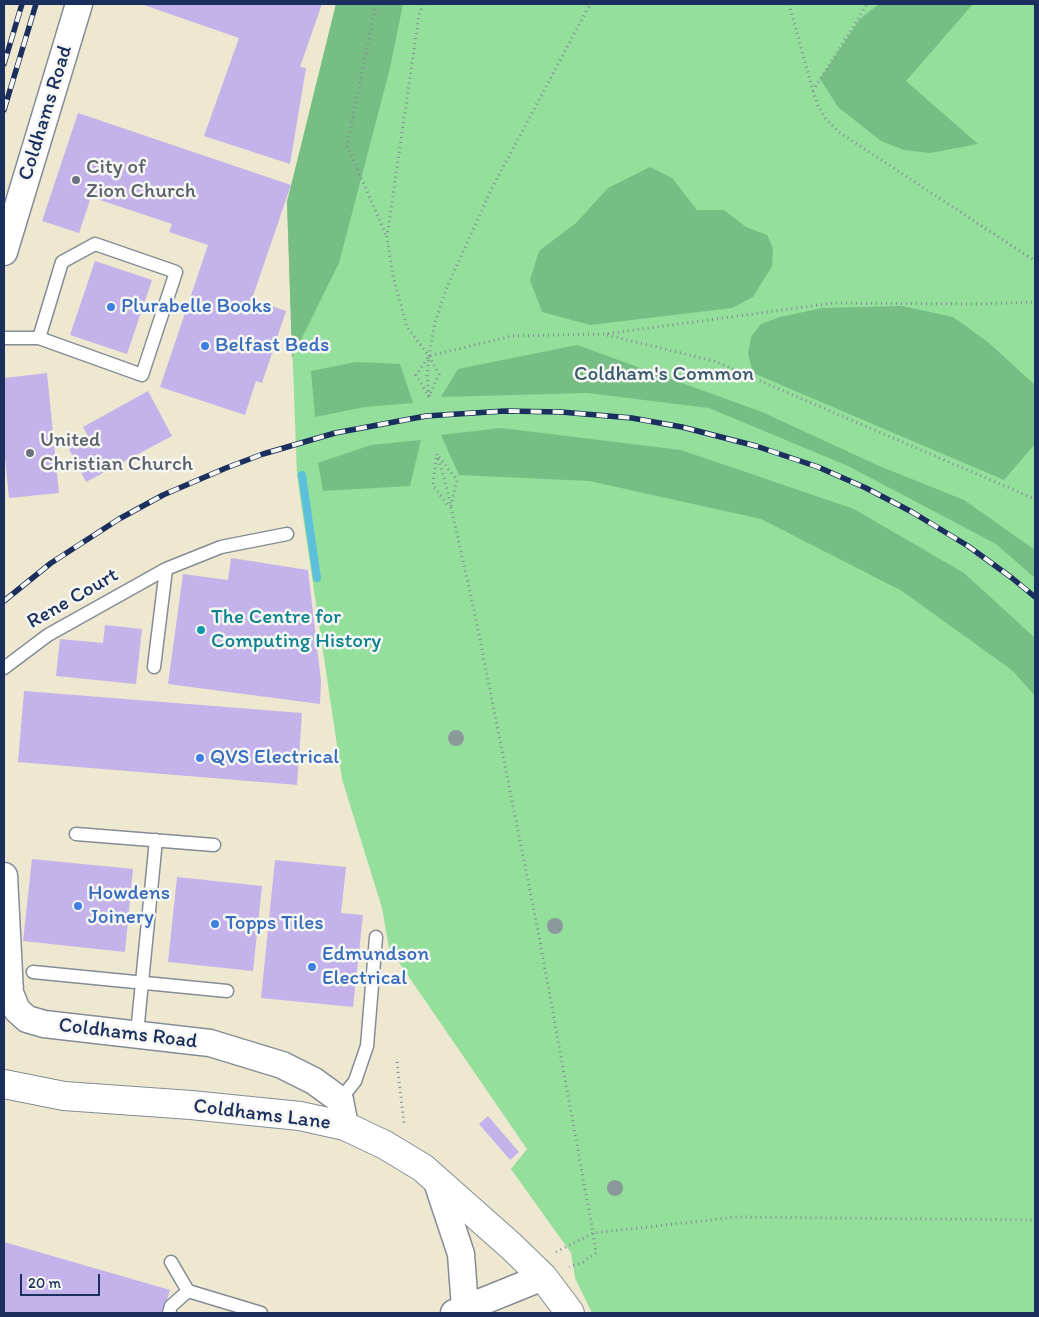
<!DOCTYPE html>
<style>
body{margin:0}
#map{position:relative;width:1039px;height:1317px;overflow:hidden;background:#ede8cf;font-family:Itim,sans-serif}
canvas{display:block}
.frame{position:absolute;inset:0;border:5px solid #1b2f5e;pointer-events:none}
.scale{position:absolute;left:20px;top:1274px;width:80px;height:22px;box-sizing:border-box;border:2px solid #1b2f5e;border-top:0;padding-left:6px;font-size:15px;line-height:18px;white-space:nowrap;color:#1b2f5e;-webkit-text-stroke:4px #f6f6f2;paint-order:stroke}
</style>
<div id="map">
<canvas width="1039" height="1317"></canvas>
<div class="frame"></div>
<div class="scale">20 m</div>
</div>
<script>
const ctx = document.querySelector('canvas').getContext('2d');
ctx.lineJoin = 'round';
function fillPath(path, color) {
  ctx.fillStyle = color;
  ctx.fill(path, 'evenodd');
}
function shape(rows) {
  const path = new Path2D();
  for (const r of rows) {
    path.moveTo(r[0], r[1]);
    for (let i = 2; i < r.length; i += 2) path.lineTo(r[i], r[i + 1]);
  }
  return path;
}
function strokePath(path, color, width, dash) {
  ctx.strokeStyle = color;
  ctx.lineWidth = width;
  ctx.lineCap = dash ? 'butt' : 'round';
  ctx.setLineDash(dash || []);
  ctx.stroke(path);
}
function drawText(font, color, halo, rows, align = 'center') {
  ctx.font = font + ' Itim,sans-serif';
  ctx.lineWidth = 5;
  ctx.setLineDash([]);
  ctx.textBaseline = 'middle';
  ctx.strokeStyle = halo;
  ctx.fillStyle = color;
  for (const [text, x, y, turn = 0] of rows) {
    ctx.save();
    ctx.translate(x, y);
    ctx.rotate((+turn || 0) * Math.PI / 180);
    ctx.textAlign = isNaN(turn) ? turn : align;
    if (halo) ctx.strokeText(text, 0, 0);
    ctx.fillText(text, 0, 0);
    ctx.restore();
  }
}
fillPath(shape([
 [336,4,1035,4,1035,1313,592,1313,575,1278,571,1253,511,1169,527,1149,389,948,382,908,342,779,297,476,287,202]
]), '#94df9c');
fillPath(shape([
 [336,4,403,4,390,68,339,263,292,358,287,202],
 [879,4,973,4,906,81,978,144,930,153,904,150,881,141,838,107,820,79,860,19],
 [650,167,672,178,697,210,724,210,746,227,767,235,773,248,772,266,753,297,732,308,590,325,542,312,530,280,539,251,576,223,608,188],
 [902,306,953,317,989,343,1035,385,1035,444,1004,480,753,373,748,354,751,337,761,324,780,317,822,308],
 [577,345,762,412,877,465,964,500,1035,550,1035,578,996,544,848,466,709,408,587,393,441,397,458,369],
 [356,362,400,364,413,403,365,407,315,417,311,371],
 [501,428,681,450,854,509,964,573,1035,638,1035,696,1013,671,902,591,761,519,589,481,459,475,441,435],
 [421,440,410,486,323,491,318,463,371,445]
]), '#77be84');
strokePath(shape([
 [302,475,317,578]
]), '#5dc0db', 8);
fillPath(shape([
 [141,4,322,4,300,67,306,68,290,164,204,136,239,38],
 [78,113,291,185,252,299,286,311,262,383,256,381,245,415,160,387,208,245,169,232,172,224,91,197,79,233,42,221],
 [95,261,152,280,127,354,70,335],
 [47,373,59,493,9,498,4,448,4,378],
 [148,391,172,436,86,482,69,449,89,438,83,427],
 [231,558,308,570,321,681,320,704,168,684,183,574,228,580],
 [105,625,142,629,136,684,56,676,60,639,103,643],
 [24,691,302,713,297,785,18,762],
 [32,859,133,869,125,952,23,941],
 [275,860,346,867,341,913,363,915,353,1007,261,998],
 [177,877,262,886,253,971,168,962],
 [488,1116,519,1152,510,1160,479,1124],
 [4,1242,170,1290,163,1313,4,1313]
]), '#c4b3eb');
const service = shape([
 [4,338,39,338,142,375,176,272,95,244,62,262,39,338],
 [154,667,166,569],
 [4,668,48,635,166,569,221,547,287,534],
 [76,834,214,845],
 [33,972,227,991],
 [137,1033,156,840],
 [340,1100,355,1081,367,1046,376,937],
 [171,1262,188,1291,261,1313],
 [169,1313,171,1306,188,1291]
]);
const minor = shape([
 [4,252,79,4],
 [4,876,10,993,17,1010,27,1019,44,1024,210,1043,282,1065,314,1081,340,1100,345,1126],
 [437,1182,461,1254,465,1308],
 [454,1313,543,1277]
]);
const tertiary = shape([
 [4,1084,64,1096,191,1105,300,1116,345,1126,385,1145,423,1168,511,1246,543,1277,570,1313]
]);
strokePath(service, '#848c96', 15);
strokePath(minor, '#848c96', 29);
strokePath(tertiary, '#848c96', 30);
strokePath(shape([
 [376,4,347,145,387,237],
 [423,4,419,15,387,237,393,276,407,327,429,356,439,374,429,396],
 [789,4,813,91,818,106,826,119,839,132,1035,261],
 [813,91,867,4],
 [607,335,714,361,1035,499],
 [429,396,427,375,429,356,435,322,447,287,492,188,590,4],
 [429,397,416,375,429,356,512,336,605,334,834,303,978,304,1035,302],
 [437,454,446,485,474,610,539,936,593,1233,596,1253,583,1262,569,1267],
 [439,457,457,480,451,506],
 [436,458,433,485,448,506],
 [397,1062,404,1124],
 [556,1252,593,1233,738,1217,1035,1220]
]), '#848c96', 3, [1, 4]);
strokePath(service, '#fff', 12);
strokePath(minor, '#fff', 26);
strokePath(tertiary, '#fff', 28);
const rail = shape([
 [4,64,22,4],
 [4,110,36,4],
 [4,601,51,563,119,519,163,495,226,468,263,454,335,433,426,416,505,411,561,412,632,418,682,427,756,446,818,467,866,488,912,512,968,546,1012,578,1035,597]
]);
strokePath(rail, '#1b2f5e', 5.5);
strokePath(rail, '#f6f6f2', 4, [11]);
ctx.fillStyle = '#8a9a9a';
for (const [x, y] of [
 [456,738],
 [555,926],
 [615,1188]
]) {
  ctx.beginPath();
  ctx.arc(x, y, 8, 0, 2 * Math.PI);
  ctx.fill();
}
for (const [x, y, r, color] of [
 [76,180,5,"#6b7280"],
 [111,307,5,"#3f7fe0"],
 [205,346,5,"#3f7fe0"],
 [30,453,5,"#6b7280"],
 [201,630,5,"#0f9aa8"],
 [200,758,5,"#3f7fe0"],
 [78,906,5,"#3f7fe0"],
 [215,924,5,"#3f7fe0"],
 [312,967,5,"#3f7fe0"]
]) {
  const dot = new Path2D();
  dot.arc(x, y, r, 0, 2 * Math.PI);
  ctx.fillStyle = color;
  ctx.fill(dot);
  strokePath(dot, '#f6f6f2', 2);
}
drawText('21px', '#1b2f5e', '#f6f6f2', [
 ["Coldhams Road",46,113,-73],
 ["Rene Court",73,599,-30],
 ["Coldhams Road",128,1034,7],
 ["Coldhams Lane",262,1115,7]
]);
drawText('21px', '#5b616d', '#f6f6f2', [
 ["City of",86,168],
 ["Zion Church",86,192],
 ["United",40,441],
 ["Christian Church",40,465]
], 'left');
drawText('21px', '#366cbe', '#f6f6f2', [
 ["Plurabelle Books",121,307],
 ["Belfast Beds",215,346],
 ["QVS Electrical",210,758],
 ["Howdens",88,894],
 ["Joinery",88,918],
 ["Topps Tiles",225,924],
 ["Edmundson",322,955],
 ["Electrical",322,979]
], 'left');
drawText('21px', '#395b6e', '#f6f6f2', [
 ["Coldham's Common",664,375]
]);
drawText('21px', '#0d838f', '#f6f6f2', [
 ["The Centre for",211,618],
 ["Computing History",211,642]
], 'left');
</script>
